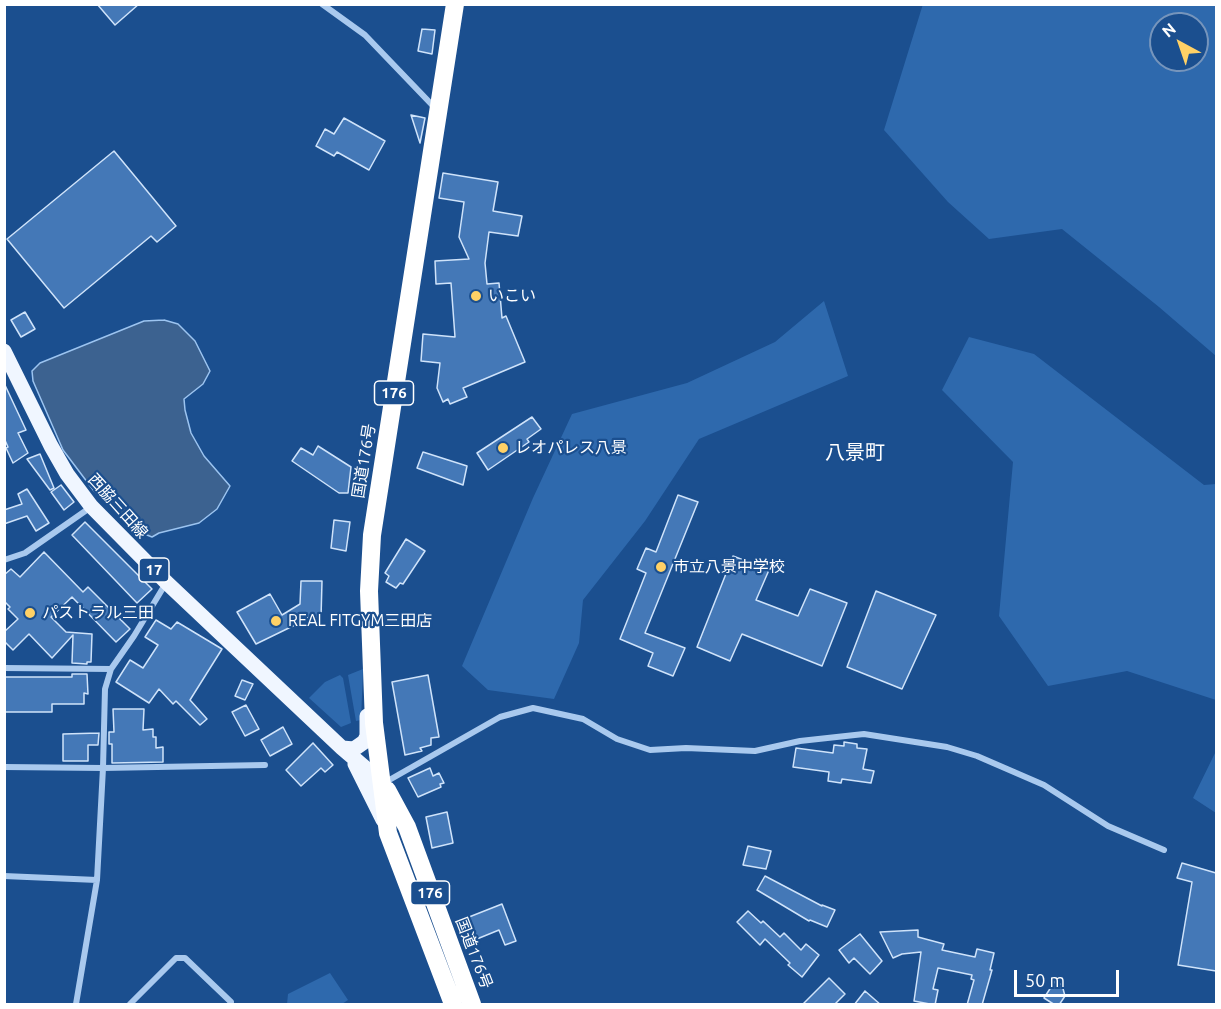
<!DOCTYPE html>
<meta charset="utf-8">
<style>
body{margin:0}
#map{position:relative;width:1221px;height:1009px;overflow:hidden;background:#1b4f8f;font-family:Ubuntu,sans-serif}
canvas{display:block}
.frame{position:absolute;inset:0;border:6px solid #fff;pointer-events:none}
.north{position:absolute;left:1149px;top:12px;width:60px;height:60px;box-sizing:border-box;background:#1b4f8f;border:2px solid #7695bc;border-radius:50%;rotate:320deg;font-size:16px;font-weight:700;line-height:24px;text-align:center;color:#fff}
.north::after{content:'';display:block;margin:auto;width:21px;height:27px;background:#ffd166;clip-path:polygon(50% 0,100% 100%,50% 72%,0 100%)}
.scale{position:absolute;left:1014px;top:970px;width:105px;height:27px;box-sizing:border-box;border:3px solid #fff;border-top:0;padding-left:8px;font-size:18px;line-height:21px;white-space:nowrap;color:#fff;-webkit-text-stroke:4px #1b4f8f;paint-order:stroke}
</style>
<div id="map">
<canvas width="1221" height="1009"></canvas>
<div class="frame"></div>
<div class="north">N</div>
<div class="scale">50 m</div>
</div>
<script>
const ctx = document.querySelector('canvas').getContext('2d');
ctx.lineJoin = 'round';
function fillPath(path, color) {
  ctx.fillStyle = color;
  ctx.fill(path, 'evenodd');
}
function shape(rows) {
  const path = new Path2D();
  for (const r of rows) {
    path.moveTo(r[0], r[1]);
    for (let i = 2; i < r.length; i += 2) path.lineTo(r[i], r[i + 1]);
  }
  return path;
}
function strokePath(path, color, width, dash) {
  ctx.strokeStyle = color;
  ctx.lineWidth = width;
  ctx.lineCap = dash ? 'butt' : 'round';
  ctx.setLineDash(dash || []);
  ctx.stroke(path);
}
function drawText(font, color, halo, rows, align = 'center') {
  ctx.font = font + ' Ubuntu,"Noto Sans JP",sans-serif';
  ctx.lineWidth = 4.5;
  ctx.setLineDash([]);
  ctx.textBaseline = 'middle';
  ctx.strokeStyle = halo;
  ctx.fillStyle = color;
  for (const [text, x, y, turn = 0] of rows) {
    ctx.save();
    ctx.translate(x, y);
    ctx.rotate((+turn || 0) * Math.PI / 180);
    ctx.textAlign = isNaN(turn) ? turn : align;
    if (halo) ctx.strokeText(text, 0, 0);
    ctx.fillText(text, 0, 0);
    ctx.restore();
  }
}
fillPath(shape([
 [923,4,1216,5,1216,356,1159,307,1062,229,989,239,948,202,884,130],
 [1161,24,1197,24,1197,60,1161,60],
 [824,301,848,376,699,439,645,521,583,600,579,643,554,699,488,690,462,666,533,498,572,414,687,383,775,342],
 [969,337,1034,354,1204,485,1216,484,1216,700,1127,671,1048,686,999,616,1013,462,942,390],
 [363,669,361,720,356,721,348,675],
 [340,675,343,678,351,723,341,727,309,698,325,682],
 [1216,751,1216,813,1193,798],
 [330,973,348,1000,342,1004,287,1004,288,994]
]), '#2e69ad');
const water = shape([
 [164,320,178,324,195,341,210,371,203,384,184,399,185,410,191,433,204,456,230,486,217,509,199,523,159,533,152,537,142,533,94,491,63,450,33,381,32,371,40,363,144,321,164,320]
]);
fillPath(water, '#3c6290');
strokePath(water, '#9cc4f0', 1.5);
const building = shape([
 [97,4,139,4,115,25,97,4],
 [422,29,435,30,432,54,418,51,422,29],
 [411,115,425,118,420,143,411,115],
 [344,118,385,141,369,170,337,152,334,156,316,146,325,129,334,134,344,118],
 [114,151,176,226,157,242,151,236,64,308,7,239,114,151],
 [443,173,498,182,493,211,522,216,518,236,489,232,485,263,487,284,499,283,502,318,506,316,525,362,463,388,467,397,450,404,448,399,443,402,437,388,440,363,421,361,423,334,455,337,451,283,436,284,435,261,469,259,459,237,464,202,439,198,443,173],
 [25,312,35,329,21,337,11,320,25,312],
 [4,383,26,430,18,433,28,453,13,463,6,448,8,447,4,438,4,383],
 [532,417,541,429,527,439,529,442,488,470,477,453,532,417],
 [318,446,351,467,348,493,339,493,292,461,301,448,313,455,318,446],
 [423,452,467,466,463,485,417,468,423,452],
 [40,454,54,488,50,490,27,459,40,454],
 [61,485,74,502,64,510,51,492,61,485],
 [27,489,49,523,36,531,27,516,4,524,4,510,22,504,18,494,27,489],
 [678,495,698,502,645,633,685,648,673,676,648,666,653,653,620,639,646,573,637,569,646,548,656,552,678,495],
 [334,520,350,522,346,551,331,548,334,520],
 [85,522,152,589,137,603,72,535,85,522],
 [406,539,425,551,403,584,400,583,396,588,386,582,389,576,385,573,406,539],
 [44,552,83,592,88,587,130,629,116,642,72,597,51,617,66,632,92,634,91,662,87,662,87,664,72,663,73,635,52,658,29,634,13,650,4,641,4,632,18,619,8,609,10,607,4,601,4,575,11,569,20,577,44,552],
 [733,556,769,570,756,600,798,616,810,589,847,603,822,666,742,634,730,661,697,647,733,556],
 [301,581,322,581,321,618,291,617,295,625,256,644,237,612,270,594,282,615,300,604,301,581],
 [876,591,936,615,902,689,847,667,876,591],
 [156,620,171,629,177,622,222,649,190,700,207,719,200,725,176,701,173,704,159,689,149,703,116,682,130,660,143,668,158,645,145,637,156,620],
 [72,674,87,674,88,694,84,693,84,704,52,704,52,712,4,712,4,677,72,677,72,674],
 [428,675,439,737,431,738,431,745,420,748,422,751,405,755,392,682,428,675],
 [242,680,253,684,245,700,235,696,242,680],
 [246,705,259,729,245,736,232,712,246,705],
 [113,709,144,709,143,730,153,729,153,737,156,737,156,748,163,747,163,762,112,763,112,744,109,744,109,732,114,732,113,709],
 [283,727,292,744,270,756,261,740,283,727],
 [99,733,98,745,88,745,88,761,63,761,63,734,99,733],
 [844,742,857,744,857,748,867,749,863,769,874,771,871,783,842,779,841,783,828,781,829,772,793,767,796,748,833,753,834,745,844,746,844,742],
 [313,743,333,765,325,772,321,768,301,786,286,770,313,743],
 [430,768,433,776,439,773,444,783,440,784,441,787,418,797,408,778,430,768],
 [447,812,453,843,432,848,426,817,447,812],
 [748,846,771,851,766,869,743,865,748,846],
 [1182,863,1216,873,1216,971,1178,965,1192,882,1177,878,1182,863],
 [765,876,822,906,822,905,835,910,827,927,810,920,809,921,757,890,765,876],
 [502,904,516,941,505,945,499,930,472,941,464,919,502,904],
 [748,911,761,923,763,921,780,937,784,933,801,950,806,944,819,955,802,977,788,965,790,963,765,939,760,945,737,922,748,911],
 [918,930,918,937,944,944,942,950,975,957,977,949,994,953,990,970,992,970,982,1005,967,1005,974,980,971,979,972,975,938,968,933,989,938,990,935,1005,914,1001,921,952,902,954,893,958,880,932,918,930],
 [860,934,882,961,870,974,854,958,849,963,839,950,860,934],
 [829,978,845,994,834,1005,802,1005,829,978],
 [1055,981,1062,985,1065,996,1059,1005,1055,1005,1044,998,1055,981],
 [865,991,881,1005,854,1005,865,991]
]);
fillPath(building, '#4478b7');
strokePath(building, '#cfe3fa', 1.5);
strokePath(shape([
 [322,4,365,35,436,109],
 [4,560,25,553,91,507],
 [4,668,111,669],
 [4,767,103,768,265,765],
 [384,783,500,717,533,708,583,719,617,739,650,750,686,748,755,751,800,741,864,734,947,747,977,756,1044,785,1108,826,1164,850],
 [4,876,97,880],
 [76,1004,97,880,103,768,105,689,111,669,134,636,166,583],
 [130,1004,176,958,185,958,231,1002,230,1004]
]), '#a9c9ee', 6);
strokePath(shape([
 [4,351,51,446,67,474,91,506,166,582,342,748,383,783],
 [342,748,354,749,364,742,367,736,367,716],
 [355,764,383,820]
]), '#f0f6ff', 15);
strokePath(shape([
 [387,790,407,827,472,1004],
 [453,1004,388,833,374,723,369,591,372,535,455,4]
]), '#fff', 18);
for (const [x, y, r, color] of [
 [476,296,6,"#ffd166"],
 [503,448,6,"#ffd166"],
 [661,567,6,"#ffd166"],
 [30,613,6,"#ffd166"],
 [276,621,6,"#ffd166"]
]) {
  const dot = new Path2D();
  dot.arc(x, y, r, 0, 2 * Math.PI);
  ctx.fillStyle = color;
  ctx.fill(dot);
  strokePath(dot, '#1b4f8f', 2);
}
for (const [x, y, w] of [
 [394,393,39],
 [154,570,30],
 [430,893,39]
]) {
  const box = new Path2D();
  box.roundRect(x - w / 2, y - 12, w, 24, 4.5);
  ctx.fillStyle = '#1b4f8f';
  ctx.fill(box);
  strokePath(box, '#fff', 1.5);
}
drawText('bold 15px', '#fff', null, [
 ["176",394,393],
 ["17",154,570],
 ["176",430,893]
]);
drawText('16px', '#fff', '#1b4f8f', [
 ["いこい",488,296],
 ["レオパレス八景",515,448],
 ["市立八景中学校",673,567],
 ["パストラル三田",42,613],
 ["REAL FITGYM三田店",288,621]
], 'left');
drawText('16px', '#fff', '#1b4f8f', [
 ["国道176号",364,461,-81],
 ["西脇三田線",118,506,48],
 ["国道176号",474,953,69]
]);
drawText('20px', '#fff', '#1b4f8f', [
 ["八景町",855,452]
]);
</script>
